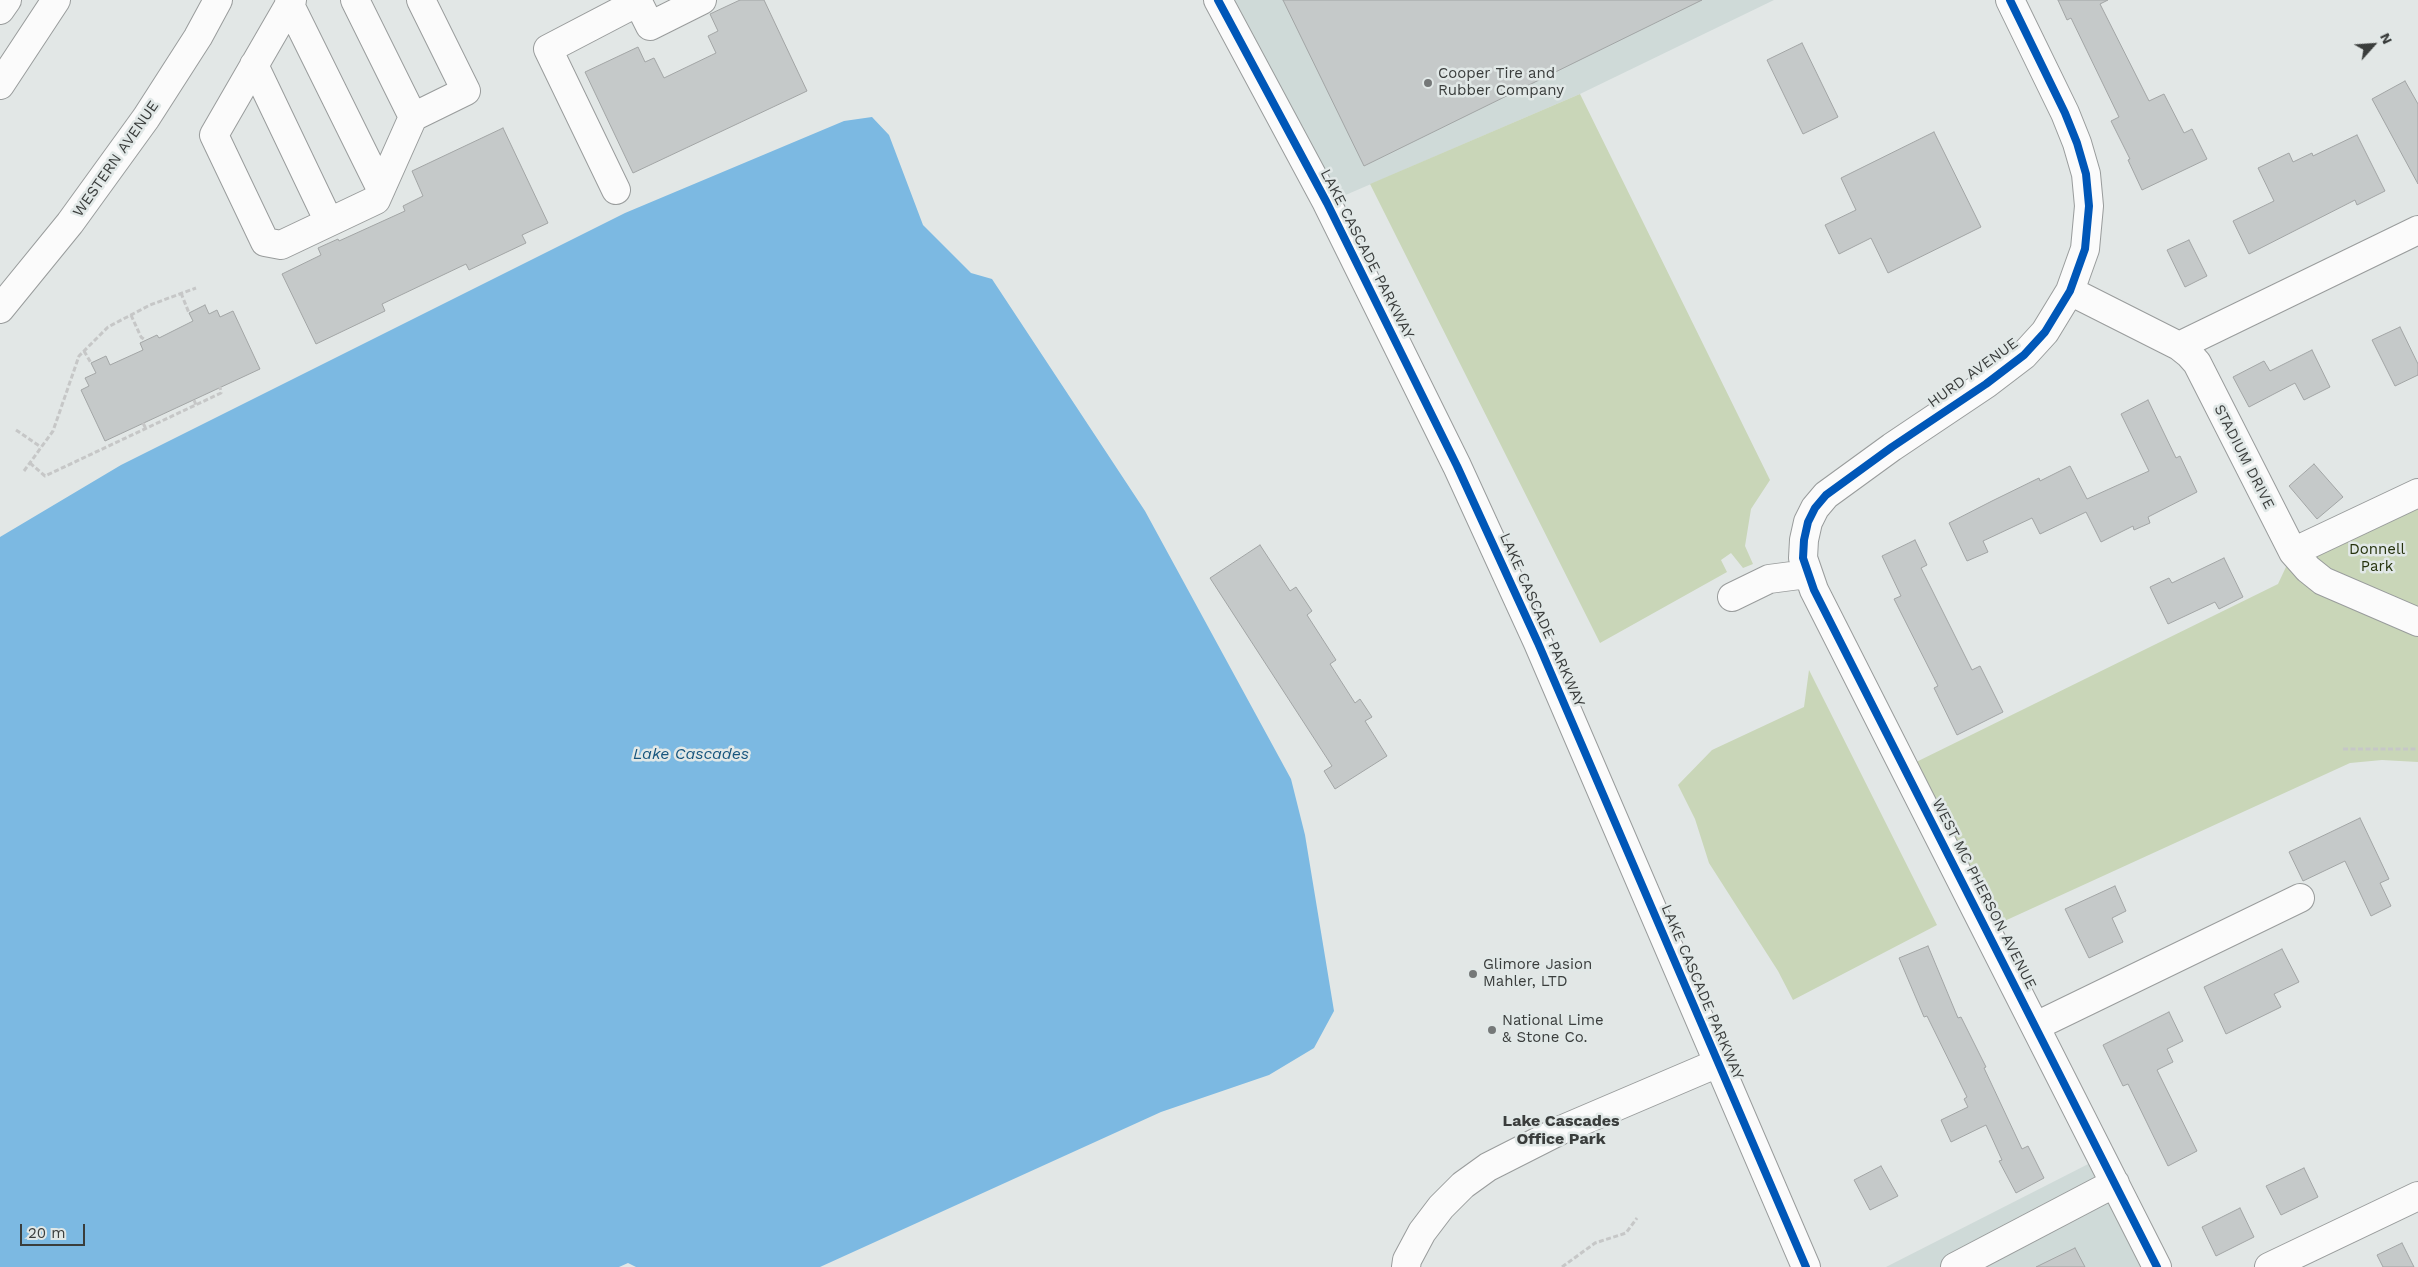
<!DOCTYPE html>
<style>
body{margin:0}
#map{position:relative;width:2418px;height:1267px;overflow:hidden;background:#e2e7e6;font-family:"Work Sans",sans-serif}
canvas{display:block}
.north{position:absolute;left:2348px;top:20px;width:50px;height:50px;-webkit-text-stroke:4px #e1e8e7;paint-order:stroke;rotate:64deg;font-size:14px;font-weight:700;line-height:20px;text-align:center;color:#3a3d3c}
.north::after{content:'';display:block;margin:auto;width:18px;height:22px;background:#3a3d3c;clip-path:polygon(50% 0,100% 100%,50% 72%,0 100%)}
.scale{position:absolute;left:20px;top:1224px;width:65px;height:22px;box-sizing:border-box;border:2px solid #3a3d3c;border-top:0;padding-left:6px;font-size:15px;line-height:18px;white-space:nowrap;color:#3a3d3c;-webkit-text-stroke:4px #e1e8e7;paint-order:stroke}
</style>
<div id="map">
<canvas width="2418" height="1267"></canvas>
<div class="north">N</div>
<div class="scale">20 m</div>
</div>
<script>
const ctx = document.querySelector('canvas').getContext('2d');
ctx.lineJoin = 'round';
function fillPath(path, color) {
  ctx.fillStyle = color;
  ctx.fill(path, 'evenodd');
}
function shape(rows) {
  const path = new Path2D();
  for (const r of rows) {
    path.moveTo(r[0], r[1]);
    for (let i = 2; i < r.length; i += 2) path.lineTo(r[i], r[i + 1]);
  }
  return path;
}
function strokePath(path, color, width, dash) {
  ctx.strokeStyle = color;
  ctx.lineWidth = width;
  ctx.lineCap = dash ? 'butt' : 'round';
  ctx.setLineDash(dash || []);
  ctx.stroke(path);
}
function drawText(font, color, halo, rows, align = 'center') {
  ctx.font = font + ' "Work Sans",sans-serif';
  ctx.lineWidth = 5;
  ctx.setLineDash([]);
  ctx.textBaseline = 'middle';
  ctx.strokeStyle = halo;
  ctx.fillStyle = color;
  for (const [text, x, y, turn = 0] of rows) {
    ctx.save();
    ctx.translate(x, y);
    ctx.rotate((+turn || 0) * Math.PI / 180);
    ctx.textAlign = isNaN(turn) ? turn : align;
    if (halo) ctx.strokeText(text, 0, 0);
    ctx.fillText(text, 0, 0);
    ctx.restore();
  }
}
fillPath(shape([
 [1218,0,1774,0,1580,94,1327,203],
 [2102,1157,2157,1267,1886,1267]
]), '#cfdad8');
fillPath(shape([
 [1580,94,1770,480,1751,509,1745,546,1753,564,1743,568,1731,553,1721,560,1727,572,1600,643,1370,184],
 [2418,493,2418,762,2382,760,2350,763,1987,929,1904,768,2278,584,2293,552],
 [1809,670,1937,925,1793,1000,1778,971,1709,863,1695,819,1678,785,1712,750,1804,707]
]), '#c9d6b8');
fillPath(shape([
 [872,117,889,135,923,225,971,273,992,279,1145,511,1291,779,1305,835,1334,1011,1314,1048,1269,1075,1161,1112,820,1267,636,1267,628,1263,619,1267,0,1267,0,537,121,465,625,213,844,121]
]), '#7cb9e2');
const building = shape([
 [740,0,764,0,807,91,633,173,585,72,638,47,645,62,654,58,664,78,716,53,708,36,718,31,710,14,740,0],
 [1283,0,1702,0,1364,166,1283,0],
 [2058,0,2108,0,2100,4,2149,101,2164,94,2184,133,2192,129,2207,159,2142,190,2128,160,2130,159,2111,121,2119,117,2071,18,2067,20,2058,0],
 [1802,43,1838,117,1803,134,1767,60,1802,43],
 [2405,81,2418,104,2418,184,2372,99,2405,81],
 [503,128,548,223,522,235,526,243,469,270,466,264,382,304,385,311,316,344,282,274,321,255,318,248,338,239,339,241,405,211,403,206,423,196,412,171,503,128],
 [1934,132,1981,227,1888,273,1871,238,1839,254,1825,225,1856,210,1841,178,1934,132],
 [2357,135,2385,191,2357,205,2355,200,2249,254,2233,221,2274,201,2258,168,2289,153,2293,162,2312,153,2313,156,2357,135],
 [2189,240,2207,276,2185,287,2167,250,2189,240],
 [205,305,209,314,217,310,220,317,233,311,260,369,105,441,81,390,89,386,85,378,96,373,91,363,106,356,110,365,143,350,140,343,157,335,159,338,193,321,189,313,205,305],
 [2400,327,2418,364,2418,375,2395,386,2372,340,2400,327],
 [2312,350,2330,387,2304,400,2295,383,2249,407,2233,377,2264,361,2270,371,2312,350],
 [2148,400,2176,458,2180,456,2197,492,2148,517,2150,523,2134,530,2133,526,2101,542,2086,512,2040,534,2032,518,1983,541,1988,552,1967,561,1949,523,1992,501,2039,478,2040,481,2070,466,2087,499,2149,471,2121,414,2148,400],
 [2314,464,2343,497,2317,519,2289,486,2314,464],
 [1915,540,1927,565,1921,568,1972,670,1980,666,2003,712,1957,735,1934,688,1938,686,1894,599,1901,596,1882,556,1915,540],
 [1260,545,1290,591,1296,587,1312,611,1307,615,1336,660,1330,664,1355,703,1360,699,1372,717,1365,721,1387,756,1335,789,1324,771,1332,766,1210,578,1260,545],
 [2224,558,2243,597,2219,609,2215,602,2168,624,2150,587,2169,578,2172,583,2224,558],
 [2360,818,2389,879,2380,883,2391,906,2371,916,2345,861,2303,881,2289,852,2360,818],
 [2115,886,2126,911,2112,918,2123,942,2089,958,2065,909,2115,886],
 [1928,946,1958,1018,1961,1017,1986,1067,1984,1068,2022,1149,2028,1146,2044,1178,2016,1193,1999,1161,2002,1160,1986,1125,1951,1142,1941,1120,1968,1107,1964,1099,1967,1097,1927,1016,1924,1017,1899,958,1928,946],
 [2282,949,2299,982,2274,994,2281,1007,2226,1034,2204,987,2282,949],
 [2169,1012,2183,1041,2167,1049,2173,1062,2157,1070,2197,1151,2168,1166,2128,1084,2123,1086,2103,1045,2169,1012],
 [1881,1166,1898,1196,1870,1210,1854,1180,1881,1166],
 [2304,1168,2318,1197,2281,1215,2266,1186,2304,1168],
 [2240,1208,2254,1237,2216,1256,2202,1227,2240,1208],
 [2402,1243,2414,1267,2383,1267,2377,1255,2402,1243],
 [2075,1248,2085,1267,2036,1267,2075,1248]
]);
fillPath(building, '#c5c9c9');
strokePath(building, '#a2a5a5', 1);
const minor = shape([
 [292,0,214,135,265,242,281,245,376,200,413,117,466,91,421,0],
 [355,0,413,117],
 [1218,0,1327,203,1457,466,1538,643,1806,1267],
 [2010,0,2065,113,2077,143,2086,174,2089,206,2085,249,2070,291,2045,332,2024,355,1986,384,1892,447,1826,495,1815,508,1808,522,1804,540,1803,558,1814,590,2157,1267],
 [289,3,381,189],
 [254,65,329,222],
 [616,190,548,49,638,2,650,26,702,0],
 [2070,291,2179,346,2189,354,2197,363,2293,552,2308,569,2323,581,2418,622],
 [0,309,70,223,146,118,198,37,218,0],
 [2179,346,2418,230],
 [2293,552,2418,493],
 [1732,597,1769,579,1807,574],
 [2036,1026,2300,898],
 [1406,1267,1407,1260,1422,1232,1441,1207,1463,1185,1488,1167,1561,1130,1718,1063],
 [1955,1267,2115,1183],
 [2269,1267,2418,1196]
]);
const highway = shape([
 [0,10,7,0],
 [0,85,56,0]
]);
strokePath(minor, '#999c9c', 30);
strokePath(highway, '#999c9c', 30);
strokePath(shape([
 [181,293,189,313],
 [131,315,141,337,145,340],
 [84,351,91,363],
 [194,400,196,405],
 [143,423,146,429],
 [16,430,41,447],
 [30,463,45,476,221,393,220,387],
 [24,471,53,431,79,356,108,327,150,305,196,288],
 [2343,749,2418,749],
 [1562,1267,1595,1243,1626,1233,1637,1218]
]), '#c6c7c7', 3, [5, 2.5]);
strokePath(minor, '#fbfbfb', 28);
strokePath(highway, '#fbfbfb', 28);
strokePath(shape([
 [1218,0,1327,203,1457,466,1538,643,1806,1267],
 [2010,0,2065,113,2077,143,2086,174,2089,206,2085,249,2070,291,2045,332,2024,355,1986,384,1892,447,1826,495,1815,508,1808,522,1804,540,1803,558,1814,590,2157,1267]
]), '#0057b8', 8);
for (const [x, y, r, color] of [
 [1428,83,5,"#757878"],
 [1473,974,5,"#757878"],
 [1492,1030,5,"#757878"]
]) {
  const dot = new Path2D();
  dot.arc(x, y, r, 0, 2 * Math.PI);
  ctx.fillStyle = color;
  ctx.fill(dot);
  strokePath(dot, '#e1e8e7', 2);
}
drawText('15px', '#3a3d3c', '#e1e8e7', [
 ["Cooper Tire and",1438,74],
 ["Rubber Company",1438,91],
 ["Glimore Jasion",1483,965],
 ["Mahler, LTD",1483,982],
 ["National Lime",1502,1021],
 ["& Stone Co.",1502,1038]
], 'left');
drawText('15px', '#3a3d3c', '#e1e8e7', [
 ["WESTERN AVENUE",116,159,-55],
 ["LAKE CASCADE PARKWAY",1367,254,63],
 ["HURD AVENUE",1973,373,-36],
 ["STADIUM DRIVE",2244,457,63],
 ["LAKE CASCADE PARKWAY",1542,620,66],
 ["WEST MC PHERSON AVENUE",1984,894,63],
 ["LAKE CASCADE PARKWAY",1702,992,67]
]);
drawText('15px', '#25320c', '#e1e8e7', [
 ["Donnell",2377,550],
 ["Park",2377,567]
]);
drawText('italic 16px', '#16557d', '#e1e8e7', [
 ["Lake Cascades",691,754]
]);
drawText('bold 16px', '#3a3d3c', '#e1e8e7', [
 ["Lake Cascades",1561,1121],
 ["Office Park",1561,1139]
]);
</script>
